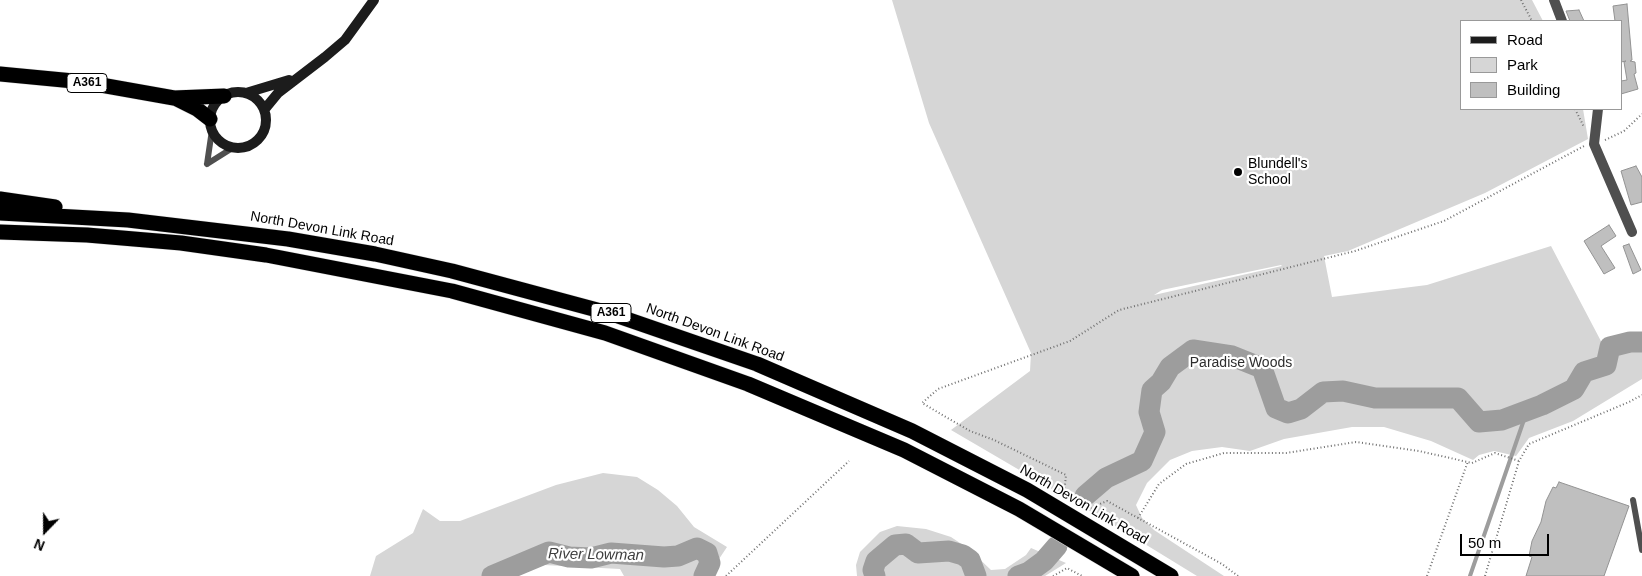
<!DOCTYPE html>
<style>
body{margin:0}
#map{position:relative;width:1642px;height:576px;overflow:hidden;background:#fff;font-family:Arial,sans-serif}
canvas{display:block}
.legend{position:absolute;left:1460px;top:20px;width:162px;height:90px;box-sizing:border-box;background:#fff;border:1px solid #999;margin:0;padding:6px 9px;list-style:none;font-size:15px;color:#000}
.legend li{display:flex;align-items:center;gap:10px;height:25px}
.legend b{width:25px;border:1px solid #999}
.north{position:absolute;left:20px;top:506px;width:50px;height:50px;-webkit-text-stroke:4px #fff;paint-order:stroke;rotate:202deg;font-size:14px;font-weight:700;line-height:20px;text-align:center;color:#000}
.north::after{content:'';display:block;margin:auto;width:18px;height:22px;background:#000;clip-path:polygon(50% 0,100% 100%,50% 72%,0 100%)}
.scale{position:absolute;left:1460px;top:534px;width:89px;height:22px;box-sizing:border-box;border:2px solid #000;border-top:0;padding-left:6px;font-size:15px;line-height:18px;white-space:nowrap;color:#000;-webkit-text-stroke:4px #fff;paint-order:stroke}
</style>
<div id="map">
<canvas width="1642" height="576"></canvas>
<ul class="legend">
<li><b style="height:6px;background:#1c1c1c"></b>Road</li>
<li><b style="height:14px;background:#d6d6d6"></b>Park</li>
<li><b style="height:14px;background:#bfbfbf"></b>Building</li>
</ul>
<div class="north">N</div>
<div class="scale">50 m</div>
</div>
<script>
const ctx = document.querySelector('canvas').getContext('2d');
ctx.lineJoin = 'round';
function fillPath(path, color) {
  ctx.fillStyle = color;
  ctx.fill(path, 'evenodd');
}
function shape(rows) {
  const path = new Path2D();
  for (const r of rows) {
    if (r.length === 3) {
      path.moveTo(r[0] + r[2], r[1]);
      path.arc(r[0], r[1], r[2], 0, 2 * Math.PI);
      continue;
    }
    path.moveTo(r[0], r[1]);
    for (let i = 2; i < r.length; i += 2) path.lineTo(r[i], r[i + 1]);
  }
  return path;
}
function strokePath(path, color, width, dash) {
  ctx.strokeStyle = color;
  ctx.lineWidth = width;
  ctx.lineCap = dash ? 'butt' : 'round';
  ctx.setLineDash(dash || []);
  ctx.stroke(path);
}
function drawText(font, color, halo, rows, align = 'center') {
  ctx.font = font + ' Arial,sans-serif';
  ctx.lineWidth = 4.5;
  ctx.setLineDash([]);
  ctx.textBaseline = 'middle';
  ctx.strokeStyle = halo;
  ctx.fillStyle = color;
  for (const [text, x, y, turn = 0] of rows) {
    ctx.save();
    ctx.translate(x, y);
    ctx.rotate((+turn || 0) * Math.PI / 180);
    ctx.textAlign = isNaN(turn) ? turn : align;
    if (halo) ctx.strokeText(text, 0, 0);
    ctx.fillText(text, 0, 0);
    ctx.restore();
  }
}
fillPath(shape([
 [892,0,1532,0,1543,21,1461,21,1461,109,1583,109,1588,139,1485,193,1348,251,1324,256,1332,297,1427,285,1551,246,1603,345,1642,337,1642,379,1573,421,1529,438,1516,456,1494,451,1479,455,1473,460,1431,441,1384,427,1352,427,1284,439,1250,451,1222,447,1192,451,1170,460,1147,483,1136,505,1142,518,1154,530,1224,576,1197,576,1122,530,951,430,1030,371,1031,353,929,123],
 [1281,265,1282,266,1154,295,1162,290],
 [603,473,637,477,658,490,677,506,694,527,727,547,715,565,714,576,624,576,620,569,544,565,513,576,370,576,376,556,413,533,423,509,440,521,460,521,556,485],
 [897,526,926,529,951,537,969,549,991,570,1005,569,1026,555,1031,548,1066,563,1045,576,857,576,856,565,860,552,880,532]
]), '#d6d6d6');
strokePath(shape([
 [1470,576,1527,411]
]), '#9d9d9d', 4);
strokePath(shape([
 [1085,496,1106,478,1142,461,1155,432,1149,412,1152,390,1161,382,1170,367,1193,350,1232,356,1262,368,1276,408,1288,413,1301,409,1323,392,1343,391,1375,398,1458,398,1479,422,1502,420,1542,405,1574,389,1584,372,1606,365,1610,347,1630,342,1642,342],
 [492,576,549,552,569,557,591,558,611,553,664,557,678,556,697,548,707,553,710,563,704,576],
 [875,576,873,570,876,561,895,545,906,544,918,553,949,551,963,555,970,560,976,576],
 [1018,576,1029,572,1044,561,1057,546]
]), '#9d9d9d', 21);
const building = shape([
 [1627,4,1632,60,1630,61,1635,62,1636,73,1634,74,1638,89,1621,94,1621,81,1627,80,1624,62,1626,61,1621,62,1621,21,1615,21,1613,6,1627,4],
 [1579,10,1584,21,1570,21,1566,11,1579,10],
 [1636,166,1642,177,1642,202,1631,205,1621,171,1636,166],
 [1609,225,1616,236,1601,246,1615,268,1604,274,1584,241,1609,225],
 [1629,244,1641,270,1633,274,1623,246,1629,244],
 [1559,482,1629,506,1604,576,1526,576,1532,557,1529,556,1532,541,1541,522,1546,501,1553,487,1556,488,1559,482]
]);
fillPath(building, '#bfbfbf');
strokePath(building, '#939393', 1);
const highway = shape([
 [0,74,84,82,174,98,224,96],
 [175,98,197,109,210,119],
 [0,199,55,207],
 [0,213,128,220,288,239,375,254,452,271,612,314,757,364,912,431,1027,490,1171,576],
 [0,232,87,235,181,243,266,255,452,291,605,333,748,384,904,450,1019,509,1132,576]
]);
strokePath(highway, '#dbdbdb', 16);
strokePath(shape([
 [1521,0,1532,21],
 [1575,109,1584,127],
 [1605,140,1624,131,1642,114],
 [1138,518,1159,484,1186,464,1224,453,1286,453,1356,442,1419,451,1472,463,1495,453,1519,461],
 [726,576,849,461],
 [1053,576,1067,568,1082,576],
 [1238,576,1222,564,1107,501,1088,509,1064,495,1066,475,994,440,970,431,922,403,938,389,1070,341,1119,310,1355,251,1444,221,1584,146],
 [1427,576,1468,461],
 [1485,576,1519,461,1529,444,1629,402,1642,395]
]), '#717171', 2, [1, 2.5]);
strokePath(shape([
 [207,164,212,130],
 [207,164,234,147],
 [1633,500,1642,550]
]), '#4f4f4f', 6);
strokePath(shape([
 [1554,0,1562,21],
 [1598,109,1594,144,1632,232]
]), '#4f4f4f', 10);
strokePath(shape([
 [238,120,28],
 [246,93,289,80],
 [264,110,278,93,325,57,345,40,374,0]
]), '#1c1c1c', 10);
strokePath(highway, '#000', 15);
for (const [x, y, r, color] of [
 [1238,172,5,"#000"]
]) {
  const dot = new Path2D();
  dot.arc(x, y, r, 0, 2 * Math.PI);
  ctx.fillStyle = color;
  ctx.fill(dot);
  strokePath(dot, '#fff', 2);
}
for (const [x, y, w] of [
 [87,83,40],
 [611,313,40]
]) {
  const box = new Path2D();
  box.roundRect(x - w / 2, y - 9.5, w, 19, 4);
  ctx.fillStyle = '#fff';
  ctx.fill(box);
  strokePath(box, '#000', 1);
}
drawText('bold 12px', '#000', null, [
 ["A361",87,83],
 ["A361",611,313]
]);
drawText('14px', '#000', '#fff', [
 ["Blundell's",1248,164],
 ["School",1248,180]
], 'left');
drawText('14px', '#000', '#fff', [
 ["North Devon Link Road",322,229,10],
 ["North Devon Link Road",715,333,20],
 ["North Devon Link Road",1084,505,30]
]);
drawText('14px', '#2d2d2d', '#fff', [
 ["Paradise Woods",1241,363]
]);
drawText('italic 15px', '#3e3e3e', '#fff', [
 ["River Lowman",596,555,1]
]);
</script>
